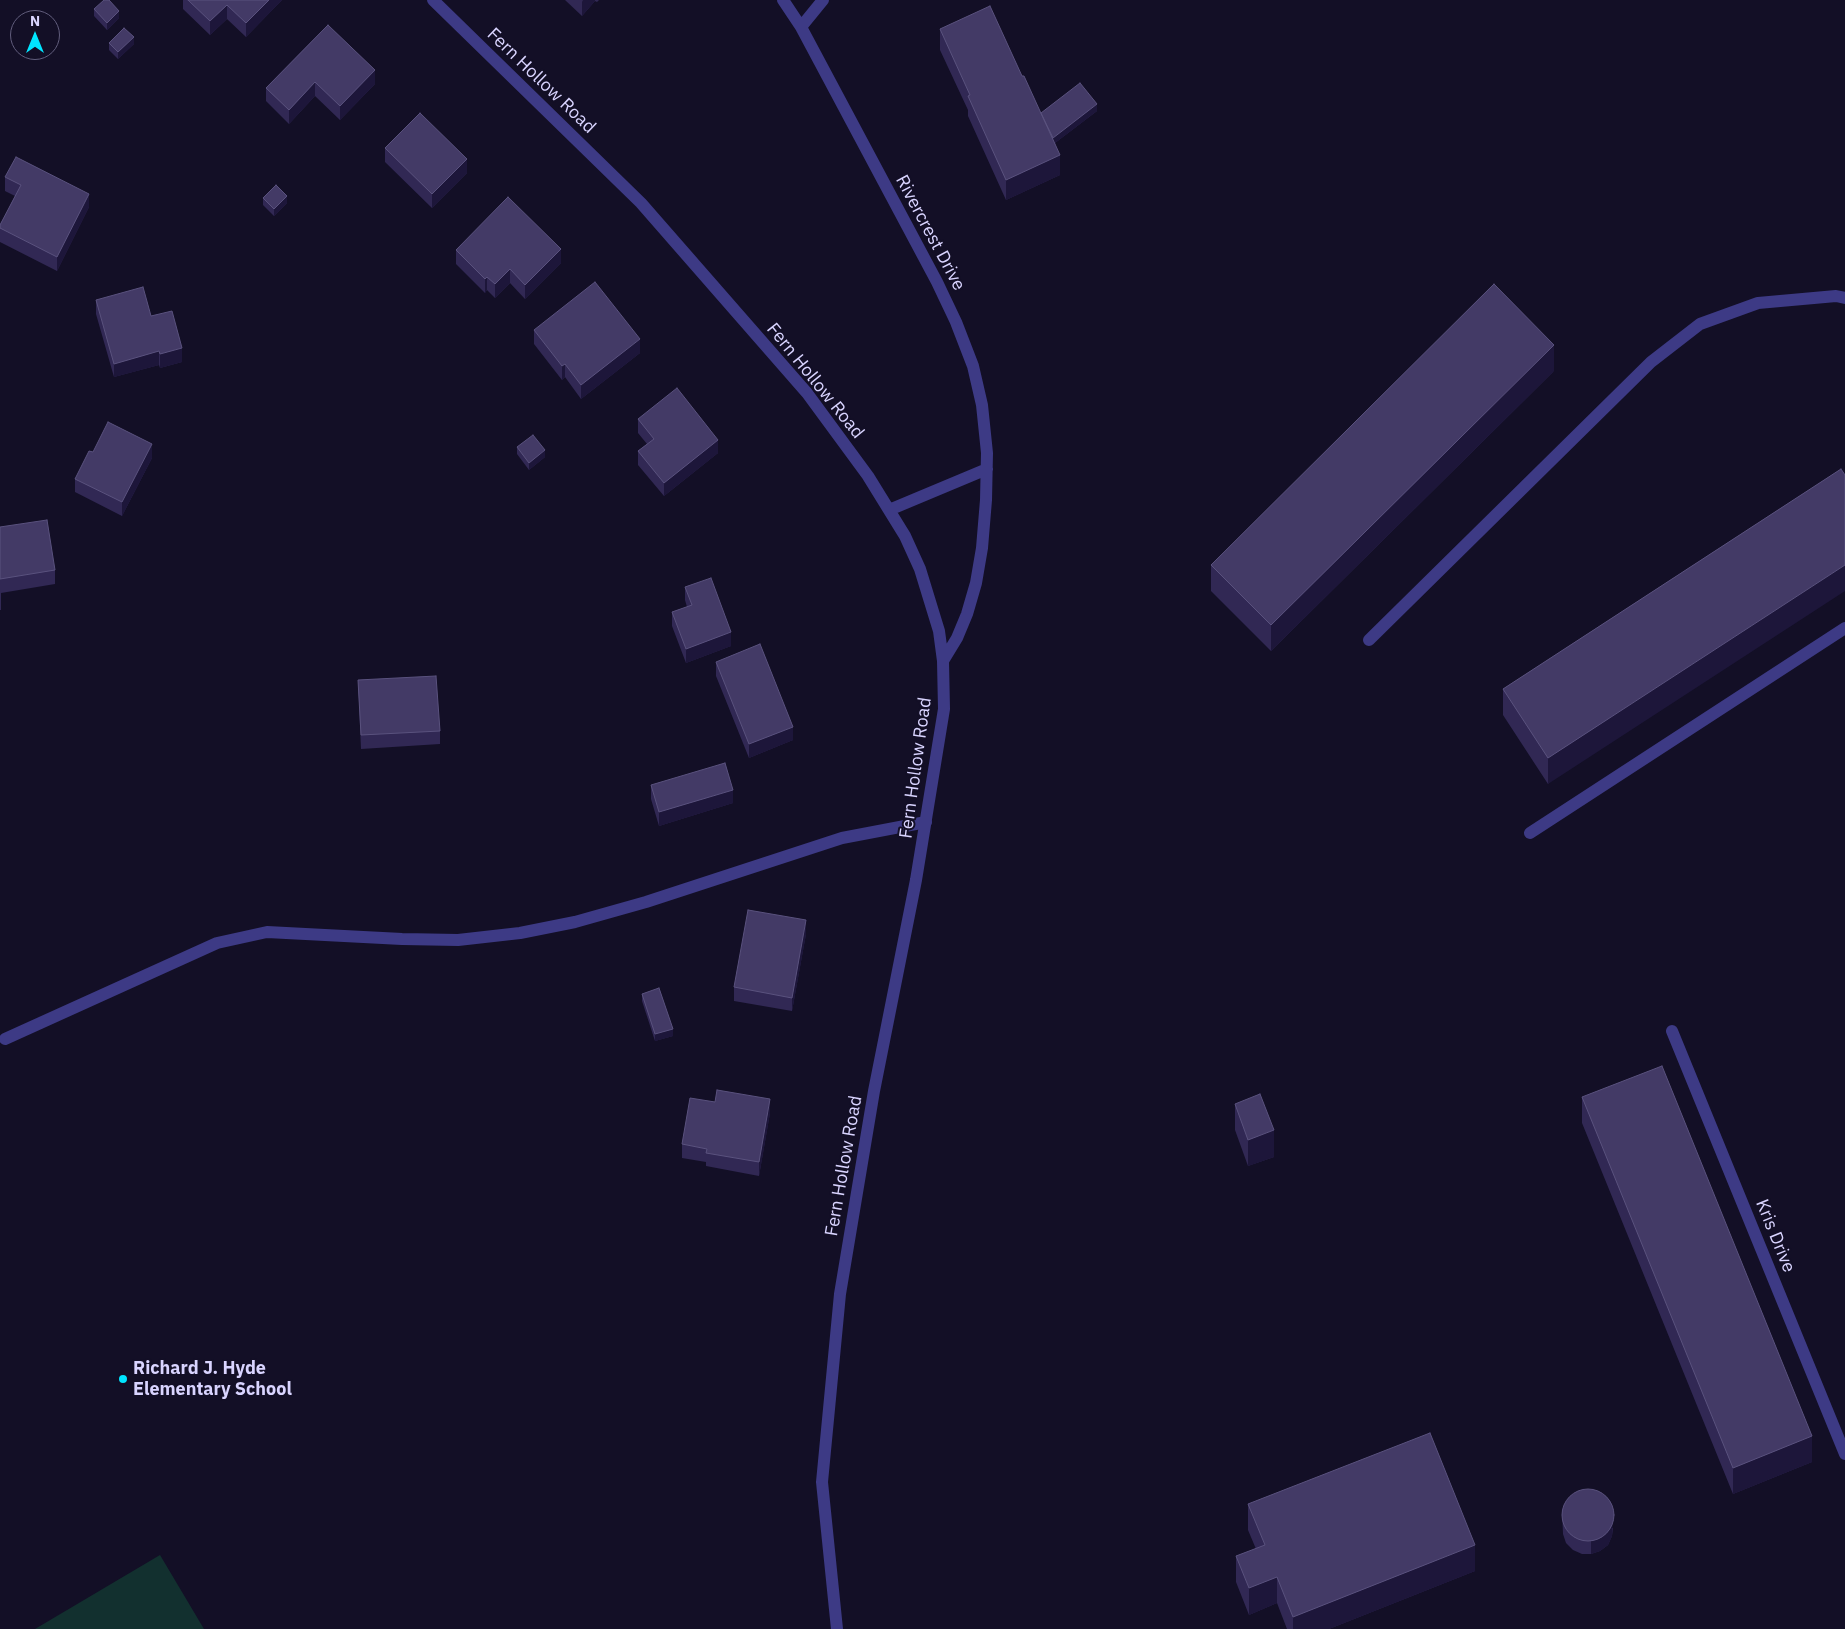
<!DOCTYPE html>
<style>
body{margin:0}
#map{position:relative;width:1845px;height:1629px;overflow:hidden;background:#130f26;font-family:"IBM Plex Sans",sans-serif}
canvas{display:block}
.north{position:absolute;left:10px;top:10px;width:50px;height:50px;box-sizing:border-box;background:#130f26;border:1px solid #625e7d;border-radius:50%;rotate:0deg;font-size:14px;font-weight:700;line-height:20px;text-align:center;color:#d9d4ff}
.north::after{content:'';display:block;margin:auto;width:18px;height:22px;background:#00e5ff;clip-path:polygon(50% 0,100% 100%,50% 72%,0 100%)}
</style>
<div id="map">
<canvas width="1845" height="1629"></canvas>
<div class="north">N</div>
</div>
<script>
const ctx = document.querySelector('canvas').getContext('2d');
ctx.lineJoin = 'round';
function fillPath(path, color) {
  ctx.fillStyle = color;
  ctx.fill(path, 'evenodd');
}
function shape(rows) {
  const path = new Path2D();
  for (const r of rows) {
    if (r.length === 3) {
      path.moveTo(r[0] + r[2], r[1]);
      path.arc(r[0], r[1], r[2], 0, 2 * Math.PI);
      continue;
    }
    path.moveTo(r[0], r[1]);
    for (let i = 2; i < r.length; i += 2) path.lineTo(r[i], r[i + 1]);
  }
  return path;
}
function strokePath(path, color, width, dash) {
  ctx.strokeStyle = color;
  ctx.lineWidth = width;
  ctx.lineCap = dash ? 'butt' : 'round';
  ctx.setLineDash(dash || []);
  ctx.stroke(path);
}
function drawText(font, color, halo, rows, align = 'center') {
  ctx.font = font + ' "IBM Plex Sans",sans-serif';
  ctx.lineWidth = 4;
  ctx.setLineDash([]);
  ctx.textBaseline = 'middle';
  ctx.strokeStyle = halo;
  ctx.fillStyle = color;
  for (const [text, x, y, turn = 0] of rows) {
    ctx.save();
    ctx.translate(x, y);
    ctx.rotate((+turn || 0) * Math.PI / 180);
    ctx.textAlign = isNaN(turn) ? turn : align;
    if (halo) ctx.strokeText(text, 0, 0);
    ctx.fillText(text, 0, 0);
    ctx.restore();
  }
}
fillPath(shape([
 [160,1555,204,1629,35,1629]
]), '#12302f');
strokePath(shape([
 [1369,640,1651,362,1700,324,1758,303,1836,296,1845,298],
 [1530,833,1845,628],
 [1672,1031,1845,1454],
 [5,1039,217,943,267,932,402,939,458,940,520,933,575,922,646,902,842,838,926,822]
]), '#3d3a85', 12);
strokePath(shape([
 [433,0,641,203,807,393,868,476,905,536,920,569,939,631,943,661,944,709,916,880,874,1091,840,1294,822,1482,837,1629],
 [783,0,801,27,937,282,956,322,973,366,982,405,987,453,986,500,982,548,976,583,967,614,957,638,943,661],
 [801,27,823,0],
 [889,510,987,469]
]), '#3d3a85', 12);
fillPath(shape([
 [183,0,282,0,246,37,227,19,210,35,183,9],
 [565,0,599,0,597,2,595,1,582,16],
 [94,9,119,18,107,30,94,16],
 [328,25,375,84,340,120,315,96,289,124,266,101,266,88],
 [940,29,1041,113,1097,111,1055,143,1060,175,1006,200,968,116,968,110,940,50],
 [109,43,134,44,118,59,109,50],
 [385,148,467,173,432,208,385,162],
 [5,177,89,207,57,271,0,242,0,225,15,196,5,191],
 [263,198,287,203,274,216,263,205],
 [456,250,561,263,525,299,510,283,495,298,487,290,485,293,456,264],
 [96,300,151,316,182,362,160,368,159,365,114,377,96,314],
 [534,330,640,353,581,399,565,377,562,380,534,344],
 [1554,371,1271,651,1211,591,1211,565],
 [638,419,718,453,664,496,638,465,638,451,647,444,638,433],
 [517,447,545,457,529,470,517,454],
 [93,452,152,458,122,516,75,492,75,479],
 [1841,469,1548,784,1503,715,1503,689],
 [0,527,55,570,55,584,1,593,1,610,0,610],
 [685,587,731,646,686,663,672,626,672,612,687,607,685,600],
 [716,662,793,740,749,758,716,676],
 [358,680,440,731,440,744,361,749],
 [651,785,733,803,659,826,651,799],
 [806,934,792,1011,734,1001,734,987],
 [642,994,673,1036,655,1041,642,1001],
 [1582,1097,1812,1462,1733,1494,1582,1123],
 [1235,1104,1274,1157,1248,1166,1235,1130],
 [770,1113,759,1176,706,1166,706,1162,682,1158,682,1144],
 [1248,1504,1475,1571,1329,1629,1287,1629,1277,1603,1249,1615,1236,1582,1236,1556,1256,1549,1248,1530],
 [1562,1511,1613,1528,1612,1536,1608,1545,1600,1551,1591,1554,1582,1554,1573,1550,1566,1543,1563,1534]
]), '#312854');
fillPath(shape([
 [269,0,282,0,246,37,246,23],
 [583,0,595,0,595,1,582,16,582,2],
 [227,5,227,19,210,35,210,21],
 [119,11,119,18,107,30,107,23],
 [134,37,134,44,118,59,118,52],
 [375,70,375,84,340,120,340,106],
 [315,82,315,96,289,124,289,110],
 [1097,104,1097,111,1051,146,1051,139],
 [1060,155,1060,175,1006,200,1006,180],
 [467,159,467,173,432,208,432,194],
 [89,194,89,207,57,271,57,257],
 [287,196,287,203,274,216,274,209],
 [561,249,561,263,525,299,525,285],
 [510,269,510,283,495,298,495,284],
 [487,277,487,290,485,293,485,279],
 [640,339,640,353,581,399,581,385],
 [1554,345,1554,371,1271,651,1271,625],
 [182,348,182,362,160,368,160,354],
 [159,351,159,365,114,377,114,364],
 [565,364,565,377,562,380,562,366],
 [718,440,718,453,664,496,664,483],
 [152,444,152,458,122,516,122,502],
 [545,450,545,457,529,470,529,463],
 [1845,565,1845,591,1548,784,1548,758],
 [731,632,731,646,686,663,686,649],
 [793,727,793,740,749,758,749,744],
 [733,790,733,803,659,826,659,812],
 [806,920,806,934,792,1011,792,998],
 [673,1029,673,1036,655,1041,655,1034],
 [770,1099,770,1113,759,1176,759,1162],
 [1274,1130,1274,1157,1248,1166,1248,1140],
 [1812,1436,1812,1462,1733,1494,1733,1468],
 [1613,1514,1612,1536,1608,1545,1600,1551,1591,1554,1591,1541],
 [1475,1545,1475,1571,1329,1629,1293,1629,1293,1617],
 [1277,1577,1277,1603,1249,1615,1249,1588]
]), '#1d163a');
const building = shape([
 [104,0,109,0,119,11,107,23,94,9,104,0],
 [188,0,269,0,246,23,227,5,210,21,188,0],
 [990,6,1022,76,1024,76,1060,155,1006,180,968,96,970,95,940,29,990,6],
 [328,25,375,70,340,106,315,82,289,110,266,88,328,25],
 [124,28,134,37,118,52,109,43,124,28],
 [1080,83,1097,104,1053,138,1041,113,1080,83],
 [420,113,467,159,432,194,385,148,420,113],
 [16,157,89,194,57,257,0,228,0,225,21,185,5,177,16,157],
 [276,185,287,196,274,209,263,198,276,185],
 [508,197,561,249,525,285,510,269,495,284,487,277,485,279,456,250,508,197],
 [595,282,640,339,581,385,565,364,562,366,534,330,595,282],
 [1494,284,1554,345,1271,625,1211,565,1494,284],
 [143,287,151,316,172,311,182,348,160,354,159,351,114,364,96,300,143,287],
 [677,388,718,440,664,483,638,451,654,439,638,419,677,388],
 [108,422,152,444,122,502,75,479,89,451,93,452,108,422],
 [533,435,545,450,529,463,517,447,533,435],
 [1841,469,1845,475,1845,565,1548,758,1503,689,1841,469],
 [47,520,55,570,0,579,0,527,47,520],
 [711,578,731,632,686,649,672,612,692,605,685,587,711,578],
 [760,644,793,727,749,744,716,662,760,644],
 [436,676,440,731,361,735,358,680,436,676],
 [725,763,733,790,659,812,651,785,725,763],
 [748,910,806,920,792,998,734,987,748,910],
 [659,988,673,1029,655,1034,642,994,659,988],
 [1662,1066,1812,1436,1733,1468,1582,1097,1662,1066],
 [717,1090,770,1099,759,1162,706,1153,707,1149,682,1144,690,1098,715,1102,717,1090],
 [1260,1094,1274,1130,1248,1140,1235,1104,1260,1094],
 [1430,1433,1475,1545,1293,1617,1277,1577,1249,1588,1236,1556,1265,1545,1248,1504,1430,1433],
 [1588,1515,26]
]);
fillPath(building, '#433a66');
strokePath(building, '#5a527e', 1);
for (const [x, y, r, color] of [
 [123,1379,5,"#00e5ff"]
]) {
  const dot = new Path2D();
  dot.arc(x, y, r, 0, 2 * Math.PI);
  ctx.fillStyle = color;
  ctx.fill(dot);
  strokePath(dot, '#130f26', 2);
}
drawText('18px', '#d9d4ff', '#130f26', [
 ["Fern Hollow Road",541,81,44],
 ["Rivercrest Drive",930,233,62],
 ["Fern Hollow Road",815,381,51],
 ["Fern Hollow Road",916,768,-82],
 ["Fern Hollow Road",844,1166,-80],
 ["Kris Drive",1775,1236,68]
]);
drawText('bold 18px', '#d9d4ff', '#130f26', [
 ["Richard J. Hyde",133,1369],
 ["Elementary School",133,1390]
], 'left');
</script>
